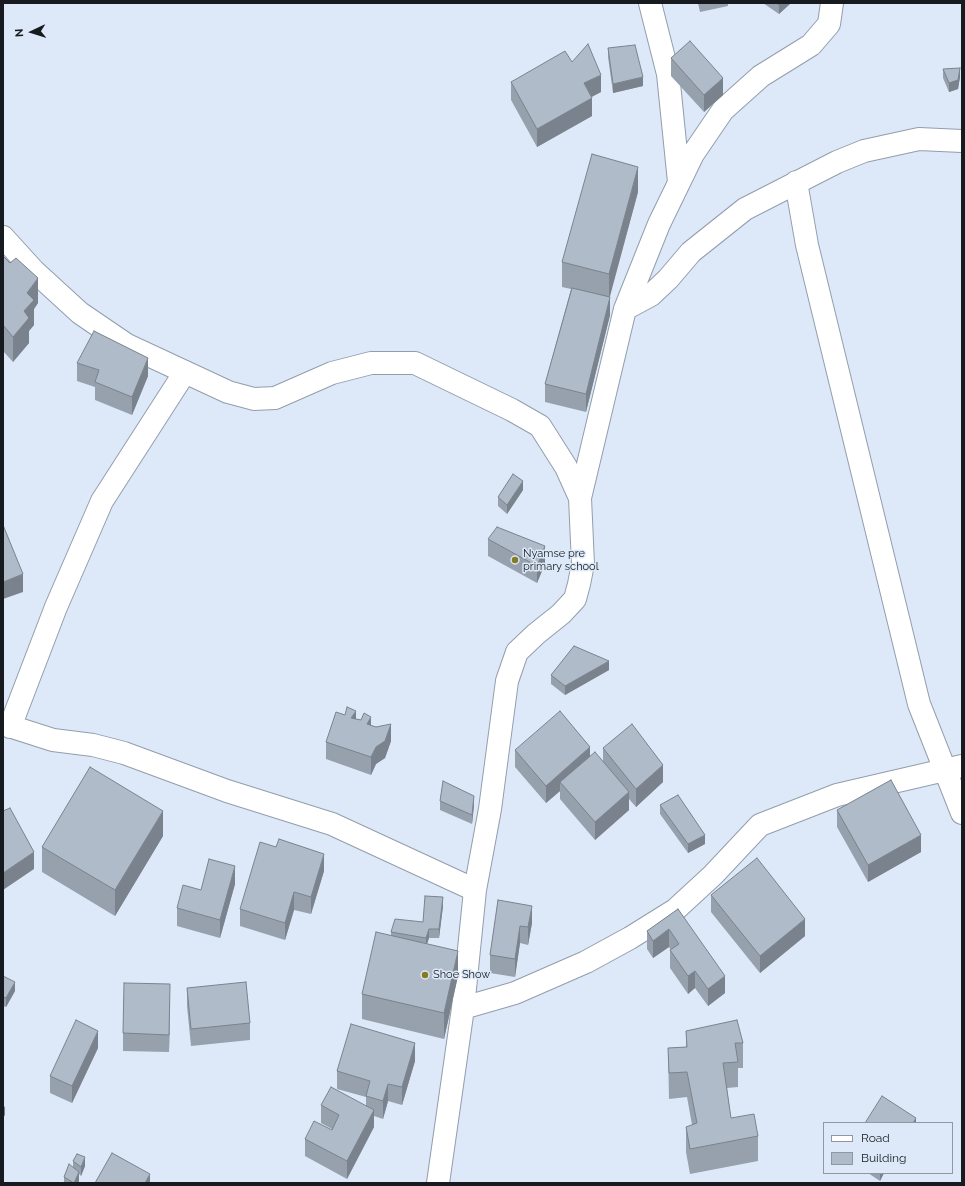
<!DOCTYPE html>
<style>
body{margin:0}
#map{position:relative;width:965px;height:1186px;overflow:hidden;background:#dde9f8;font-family:Raleway,sans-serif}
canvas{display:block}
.frame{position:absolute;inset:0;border:4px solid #171b20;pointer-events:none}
.legend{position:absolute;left:823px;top:1122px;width:130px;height:52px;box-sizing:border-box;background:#dde9f8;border:1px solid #8e97a2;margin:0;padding:5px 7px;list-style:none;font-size:12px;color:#171b20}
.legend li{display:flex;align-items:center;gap:8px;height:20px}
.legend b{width:20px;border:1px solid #8e97a2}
.north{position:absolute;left:12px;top:12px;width:40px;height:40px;-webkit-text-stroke:3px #dde9f8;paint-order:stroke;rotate:266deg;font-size:11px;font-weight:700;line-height:16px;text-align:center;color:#171b20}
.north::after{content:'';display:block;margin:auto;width:14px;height:18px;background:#171b20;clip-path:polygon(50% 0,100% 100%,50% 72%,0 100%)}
</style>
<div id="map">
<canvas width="965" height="1186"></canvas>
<div class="frame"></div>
<ul class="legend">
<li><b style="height:5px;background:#fff"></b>Road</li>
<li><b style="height:11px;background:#afbbc9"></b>Building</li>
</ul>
<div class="north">N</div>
</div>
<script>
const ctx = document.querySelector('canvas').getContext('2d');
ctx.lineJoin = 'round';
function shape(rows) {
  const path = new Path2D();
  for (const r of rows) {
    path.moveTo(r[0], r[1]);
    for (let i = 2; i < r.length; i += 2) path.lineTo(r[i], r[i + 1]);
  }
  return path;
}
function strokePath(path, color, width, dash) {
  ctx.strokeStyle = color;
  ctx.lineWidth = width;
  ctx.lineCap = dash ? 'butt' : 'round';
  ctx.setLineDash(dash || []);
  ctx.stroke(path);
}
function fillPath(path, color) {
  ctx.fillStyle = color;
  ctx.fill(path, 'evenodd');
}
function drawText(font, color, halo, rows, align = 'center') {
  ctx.font = font + ' Raleway,sans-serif';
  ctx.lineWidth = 3;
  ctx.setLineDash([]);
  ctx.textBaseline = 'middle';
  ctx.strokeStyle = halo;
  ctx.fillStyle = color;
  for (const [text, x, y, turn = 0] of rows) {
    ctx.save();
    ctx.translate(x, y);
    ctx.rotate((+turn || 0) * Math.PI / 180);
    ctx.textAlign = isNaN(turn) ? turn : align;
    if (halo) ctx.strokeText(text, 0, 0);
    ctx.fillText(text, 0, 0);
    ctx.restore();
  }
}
const street = shape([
 [650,3,668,74,679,182],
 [796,182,807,245,919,704,962,813],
 [3,237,33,270,80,313,127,345,228,392,254,399,275,398,332,373,371,363,415,363,512,410,540,426,566,467,580,498,583,564,579,584,575,599,561,614,536,634,517,652,507,681,490,809,475,890,463,1008,438,1183],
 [625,309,651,295,668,279,691,252,745,209,837,162,864,151,919,139,962,141],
 [580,498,625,309,659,224,693,154,723,110,761,76,811,45,829,24,832,3],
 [3,724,53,740,93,745,124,753,227,791,332,824,475,890],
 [10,727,56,607,102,501,185,372],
 [463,1008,515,993,586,962,630,938,675,910,713,875,760,825,837,795,962,766]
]);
strokePath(street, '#929eac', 24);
strokePath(street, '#fff', 22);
fillPath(shape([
 [698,3,728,3,728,6,700,12],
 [763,3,791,3,779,14],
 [608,48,643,86,613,93,608,57],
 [671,58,723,95,704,112,671,76],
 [572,62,601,92,591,97,592,116,537,147,511,100,511,82],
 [943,69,960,77,958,89,949,92,943,78],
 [638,192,609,297,610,315,586,412,545,402,545,384,571,289,562,287,562,262],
 [3,256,38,303,34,309,34,325,29,331,29,343,13,362,3,351],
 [77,363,148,376,132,415,95,400,95,387,77,381],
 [523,490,507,514,498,506,498,497],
 [488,539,545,564,537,583,488,556],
 [609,670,565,695,551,684,551,675],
 [356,719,371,725,391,741,385,758,376,764,371,775,326,759,326,742],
 [603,748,663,782,636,807,629,799,629,810,595,840,560,799,560,791,546,803,515,767,515,750,590,756,603,762],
 [440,801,474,805,472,824,440,810],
 [660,805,705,844,688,853,660,814],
 [837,810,921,852,868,882,837,827],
 [163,836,115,916,42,872,42,847],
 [276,847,324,871,311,914,294,910,285,940,240,926,240,909],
 [235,884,220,938,177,926,177,908,201,890],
 [711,895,805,936,760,973,711,912],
 [498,900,532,923,528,945,520,943,515,977,490,973,490,955],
 [443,906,439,938,429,938,427,944,458,976,444,1039,362,1019,362,994,391,936,391,932,423,922],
 [678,909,725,993,708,1006,695,988,688,994,670,968,670,950,671,950,669,947,653,958,647,949,647,931],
 [3,976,15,991,6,1007,3,1006],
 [187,988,250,1023,250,1040,191,1046,187,1006],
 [170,1002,169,1052,123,1051,123,1033],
 [686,1031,743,1043,743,1068,738,1068,738,1087,727,1088,731,1118,758,1136,758,1161,690,1174,686,1152,686,1127,692,1125,687,1097,669,1099,668,1048,686,1047],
 [98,1048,72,1103,50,1093,50,1076],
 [415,1061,402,1105,388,1101,383,1119,374,1116,374,1127,347,1179,305,1156,305,1139,332,1130,332,1129,321,1123,321,1105,366,1105,366,1097,337,1089,337,1071],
 [73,1161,85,1166,81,1176,79,1174,79,1181,78,1183,64,1183,64,1177,73,1167],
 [868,1173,884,1173,880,1181]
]), '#96a1ad');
fillPath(shape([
 [781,3,791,3,779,14,779,5],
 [960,68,960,77,958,89,949,92,949,83],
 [601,75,601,92,584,101,584,83],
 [643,77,643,86,613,93,613,84],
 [723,78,723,95,704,112,704,95],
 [592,98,592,116,537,147,537,129],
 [638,167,638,192,609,300,609,274],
 [38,278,38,303,34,309,34,325,29,331,29,343,13,362,13,337,27,293],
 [610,297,610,315,586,412,586,394],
 [148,358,148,376,132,415,132,397],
 [523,481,523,490,507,514,507,505],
 [545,546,545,564,537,583,537,566],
 [23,574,23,592,3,599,3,582],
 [609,661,609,670,565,695,565,686],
 [356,711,356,728,351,718],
 [371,717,371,734,367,724],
 [391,724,391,741,385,758,376,764,371,775,371,757,376,747],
 [590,747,590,765,560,782,560,791,546,803,546,786],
 [663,765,663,782,636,807,636,789],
 [629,792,629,810,595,840,595,822],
 [474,796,474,805,472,824,472,815],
 [163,811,163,836,115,916,115,890],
 [705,835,705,844,688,853,688,844],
 [921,835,921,852,868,882,868,865],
 [34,852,34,869,3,890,3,873],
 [324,854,324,871,311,914,311,897],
 [235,866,235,884,220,938,220,920],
 [294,892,294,910,285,940,285,923],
 [443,897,443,906,439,938,439,929],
 [532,906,532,923,528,945,528,927],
 [805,919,805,936,760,973,760,956],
 [520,926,520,943,515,977,515,959],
 [429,929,429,938,426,947,426,938],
 [669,929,669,947,653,958,653,941],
 [458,951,458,976,444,1039,444,1013],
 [695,971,695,988,688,994,688,976],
 [725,976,725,993,708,1006,708,989],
 [15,982,15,991,6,1007,6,998],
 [170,984,170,1002,169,1052,169,1035],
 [98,1031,98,1048,72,1103,72,1086],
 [415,1043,415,1061,402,1105,402,1087],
 [388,1084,388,1101,383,1119,383,1101],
 [5,1106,5,1115,3,1118,3,1109],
 [374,1110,374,1127,347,1179,347,1161],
 [916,1118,916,1123,913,1123],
 [4,1129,4,1138,3,1141,3,1132],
 [85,1157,85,1166,81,1176,81,1167],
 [79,1172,79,1181,78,1183,74,1183],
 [880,1173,884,1173,880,1181],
 [150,1174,150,1183,145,1183]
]), '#7a838d');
const building = shape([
 [776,3,781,3,779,5,776,3],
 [690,41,723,78,704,95,671,58,690,41],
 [588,44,601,75,584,83,592,98,537,129,511,82,565,51,572,62,588,44],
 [635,45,643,77,613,84,608,48,635,45],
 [960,68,958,80,949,83,943,69,960,68],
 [592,154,638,167,609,274,562,262,592,154],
 [3,256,10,263,16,258,38,278,27,293,34,300,24,311,29,318,13,337,3,325,3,256],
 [572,288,610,297,586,394,545,384,572,288],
 [94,331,148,358,132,397,95,382,99,370,77,363,94,331],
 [513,474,523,481,507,505,498,497,513,474],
 [3,525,23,574,3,582,3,525],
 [497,527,545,546,537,566,488,539,497,527],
 [574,646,609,661,565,686,551,675,574,646],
 [347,707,356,711,351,718,361,720,364,713,371,717,367,724,376,727,391,724,385,741,376,747,371,757,326,742,336,712,345,715,347,707],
 [560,711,590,747,546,786,515,750,560,711],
 [632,724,663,765,636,789,603,748,632,724],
 [595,752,629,792,595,822,560,782,595,752],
 [90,767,163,811,115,890,42,847,90,767],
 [891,780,921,835,868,865,837,810,891,780],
 [443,781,474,796,472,815,440,801,443,781],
 [678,795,705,835,688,844,660,805,678,795],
 [10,808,34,852,3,873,3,811,10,808],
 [279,839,324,854,311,897,294,892,285,923,240,909,260,842,276,847,279,839],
 [757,858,805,919,760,956,711,895,757,858],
 [209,859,235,866,220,920,177,908,183,885,201,890,209,859],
 [425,896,443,897,439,929,429,929,426,938,391,932,395,919,423,922,425,896],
 [498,900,532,906,528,927,520,926,515,959,490,955,498,900],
 [678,909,725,976,708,989,695,971,688,976,670,950,679,944,669,929,653,941,647,931,678,909],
 [376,932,458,951,444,1013,362,994,376,932],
 [3,976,15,982,6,998,3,997,3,976],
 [246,982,250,1023,191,1029,187,988,246,982],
 [124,983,170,984,169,1035,123,1033,124,983],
 [76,1020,98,1031,72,1086,50,1076,76,1020],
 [737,1020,743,1043,735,1043,738,1062,723,1063,731,1118,754,1114,758,1136,690,1149,686,1127,697,1123,687,1072,669,1073,668,1048,687,1047,686,1031,737,1020],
 [351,1024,415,1043,402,1087,388,1084,383,1101,366,1096,370,1081,337,1071,351,1024],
 [331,1087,374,1110,347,1161,305,1139,314,1121,332,1130,339,1115,321,1105,331,1087],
 [882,1096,916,1118,913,1123,865,1123,882,1096],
 [112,1153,150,1174,145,1183,95,1183,112,1153],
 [77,1154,85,1157,81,1167,73,1161,77,1154],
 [69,1164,79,1172,74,1183,64,1177,69,1164]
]);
fillPath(building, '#afbbc9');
strokePath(building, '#7a838d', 1);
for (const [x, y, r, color] of [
 [515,560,4,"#857b21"],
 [425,975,4,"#857b21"]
]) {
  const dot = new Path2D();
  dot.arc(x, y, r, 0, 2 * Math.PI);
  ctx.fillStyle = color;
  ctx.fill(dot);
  strokePath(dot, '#dde9f8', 1.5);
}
drawText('11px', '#171b20', '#dde9f8', [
 ["Nyamse pre",523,554],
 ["primary school",523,567],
 ["Shoe Show",433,975]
], 'left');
</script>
